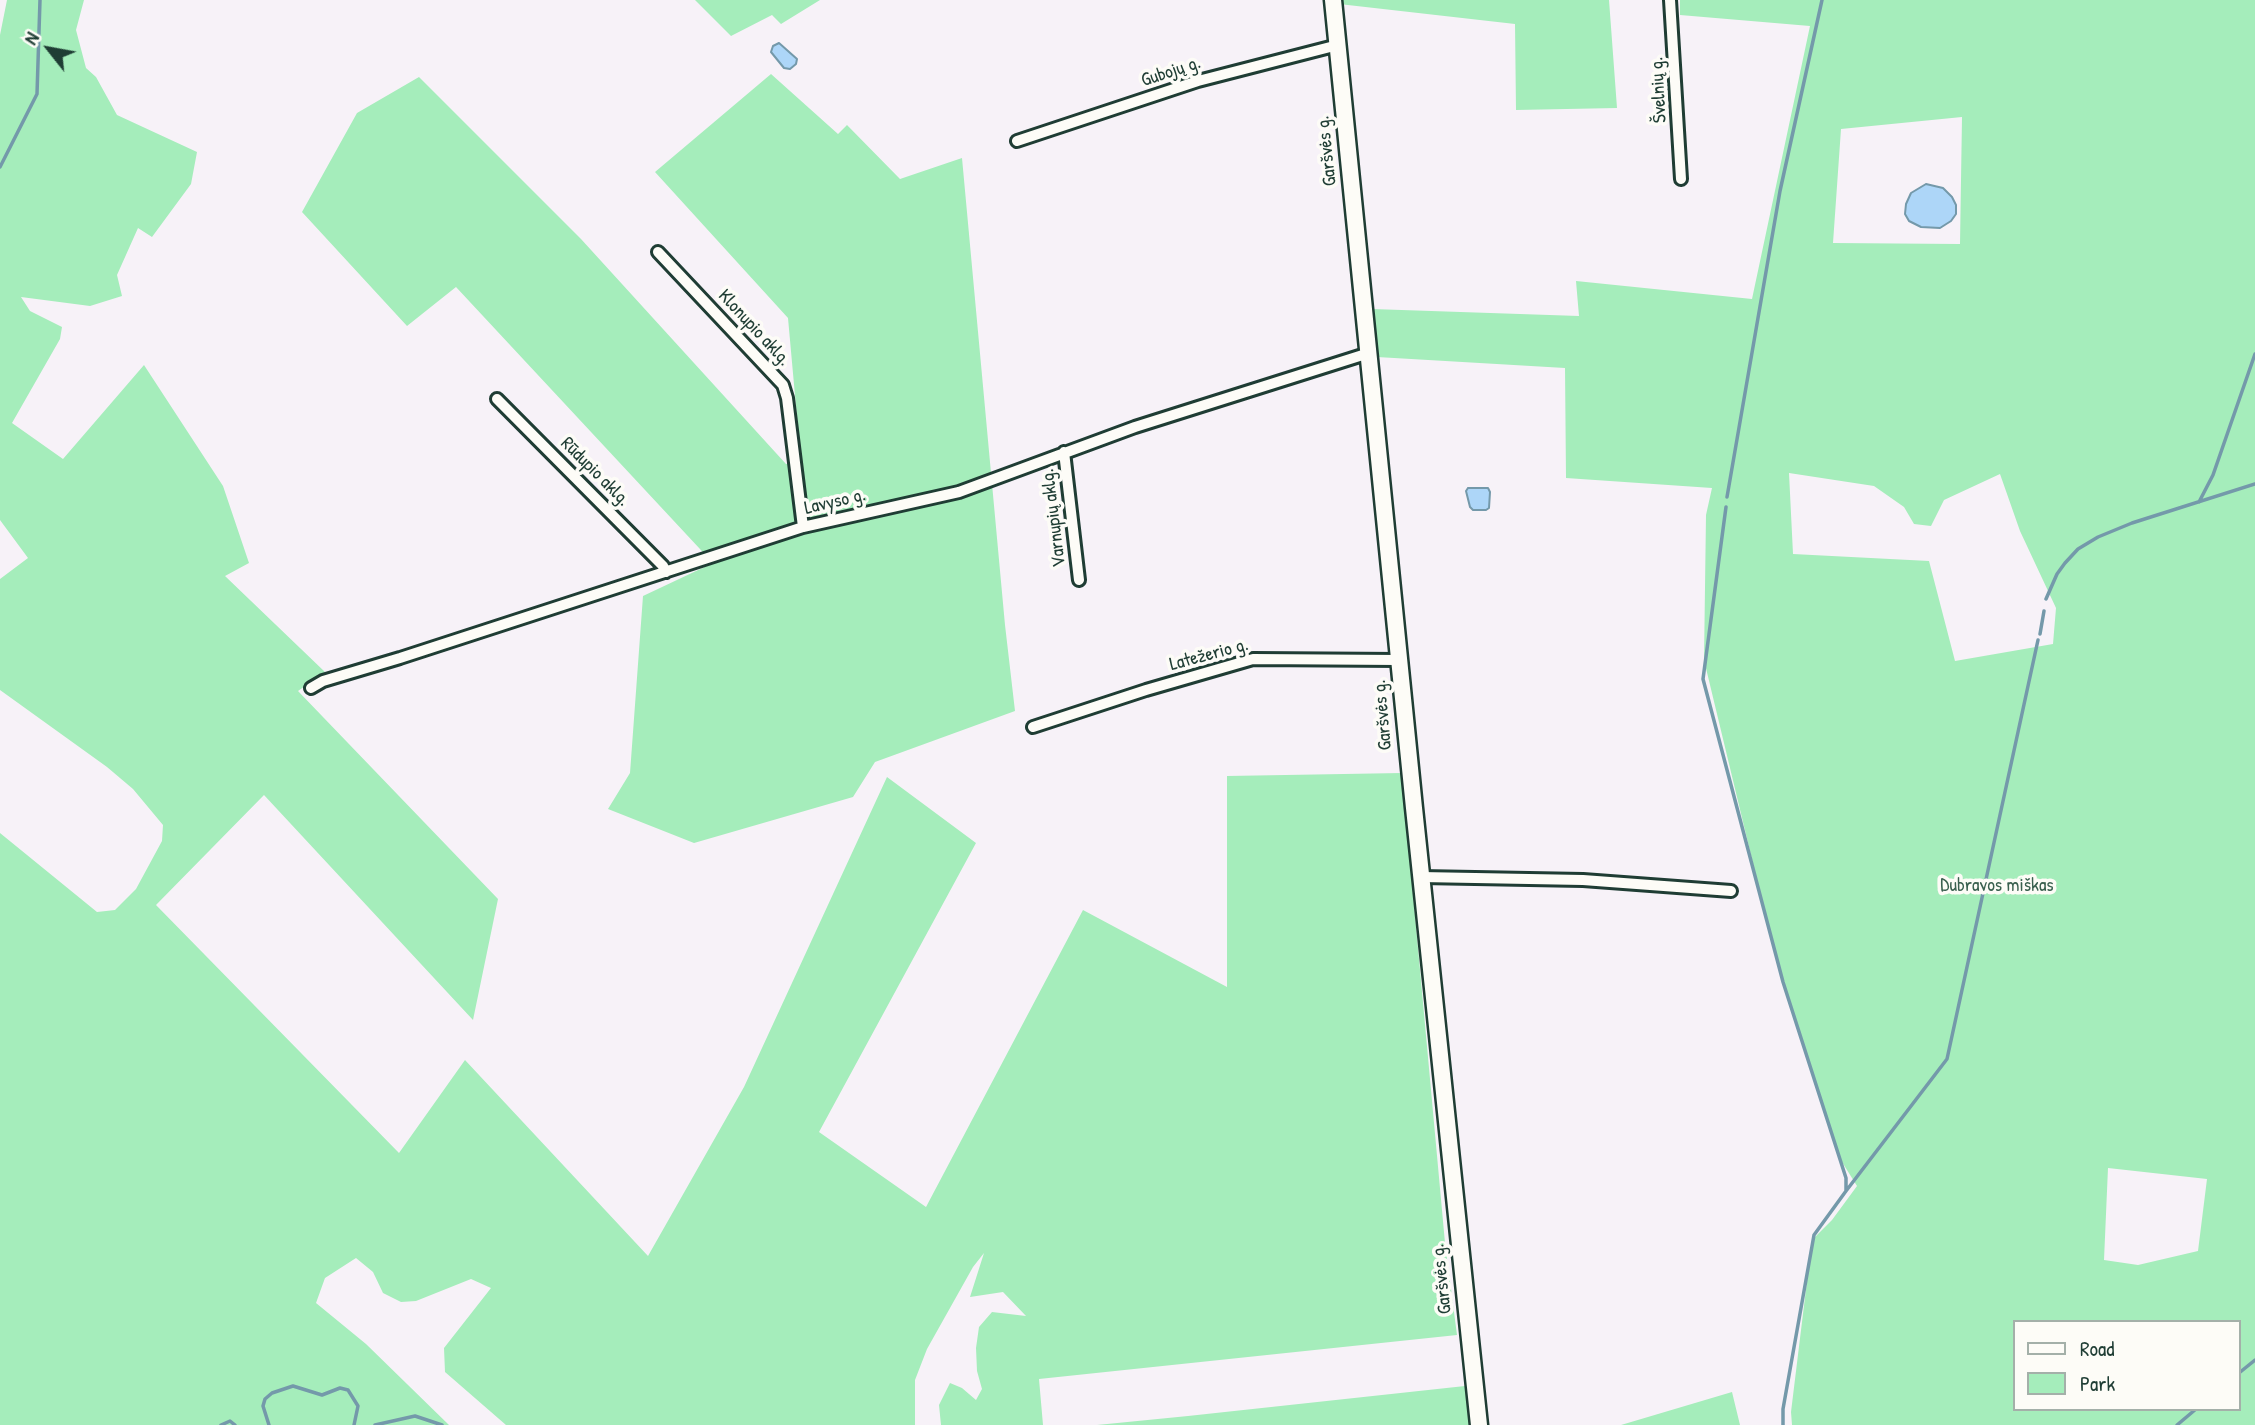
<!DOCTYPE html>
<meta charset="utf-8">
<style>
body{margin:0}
#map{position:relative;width:2255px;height:1425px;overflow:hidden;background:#f7f2f8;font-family:"Patrick Hand",sans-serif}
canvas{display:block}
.legend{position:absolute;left:2013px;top:1320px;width:228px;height:91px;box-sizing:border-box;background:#fdfcf7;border:2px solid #a4b0a9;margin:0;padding:9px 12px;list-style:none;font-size:21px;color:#1f3d34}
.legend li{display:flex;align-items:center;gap:14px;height:35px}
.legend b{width:35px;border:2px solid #a4b0a9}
.north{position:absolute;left:14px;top:14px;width:70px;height:70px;-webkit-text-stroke:5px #fdfcf7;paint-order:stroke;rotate:301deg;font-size:19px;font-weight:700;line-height:28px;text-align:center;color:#1f3d34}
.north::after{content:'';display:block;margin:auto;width:24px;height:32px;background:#1f3d34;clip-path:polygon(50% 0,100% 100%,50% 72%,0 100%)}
</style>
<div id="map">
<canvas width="2255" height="1425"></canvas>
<ul class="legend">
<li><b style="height:9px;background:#fdfcf7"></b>Road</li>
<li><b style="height:19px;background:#a5edbb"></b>Park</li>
</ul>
<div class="north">N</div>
</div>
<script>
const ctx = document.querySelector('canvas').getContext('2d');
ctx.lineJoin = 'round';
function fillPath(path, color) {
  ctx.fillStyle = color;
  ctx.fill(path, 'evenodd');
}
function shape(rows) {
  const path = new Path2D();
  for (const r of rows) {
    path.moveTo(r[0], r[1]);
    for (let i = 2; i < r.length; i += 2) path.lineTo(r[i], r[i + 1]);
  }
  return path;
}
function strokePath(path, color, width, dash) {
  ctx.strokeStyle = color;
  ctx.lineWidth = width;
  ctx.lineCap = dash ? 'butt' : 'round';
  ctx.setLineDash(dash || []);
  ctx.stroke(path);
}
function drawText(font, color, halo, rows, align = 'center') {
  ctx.font = font + ' "Patrick Hand",sans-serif';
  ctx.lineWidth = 7;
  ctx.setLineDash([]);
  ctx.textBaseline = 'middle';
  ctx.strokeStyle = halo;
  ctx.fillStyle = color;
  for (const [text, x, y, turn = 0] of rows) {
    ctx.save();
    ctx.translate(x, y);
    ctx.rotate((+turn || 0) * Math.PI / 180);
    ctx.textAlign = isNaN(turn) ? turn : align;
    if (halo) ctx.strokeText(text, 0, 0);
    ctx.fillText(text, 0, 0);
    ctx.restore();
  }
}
fillPath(shape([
 [7,0,84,0,76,30,86,68,96,77,117,115,197,152,191,184,152,237,138,228,117,275,122,296,90,306,21,297,30,311,62,327,60,339,12,423,63,459,144,365,223,486,249,563,225,576,325,672,298,691,498,899,473,1020,264,795,156,905,399,1153,465,1060,648,1256,744,1087,887,777,976,843,819,1132,926,1207,1083,910,1227,987,1227,776,1402,773,1445,1243,1457,1335,1039,1379,1043,1425,941,1425,939,1405,950,1383,962,1388,976,1400,982,1389,977,1371,976,1348,979,1327,992,1312,1026,1316,1003,1292,970,1297,984,1253,973,1267,927,1349,915,1380,915,1425,506,1425,445,1372,444,1348,491,1288,471,1279,416,1301,401,1302,383,1293,373,1272,356,1258,325,1278,316,1303,366,1344,449,1425,0,1425,0,833,97,912,115,910,136,889,162,841,163,825,133,789,107,767,0,690,0,579,28,558,0,520,0,35],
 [695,0,820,0,781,24,772,15,731,36],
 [1338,0,1609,0,1617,108,1516,110,1515,24,1339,4],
 [1680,0,2255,0,2255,1425,1792,1425,1791,1412,1812,1240,1832,1220,1857,1186,1842,1162,1776,959,1704,660,1706,515,1712,488,1566,478,1565,368,1377,357,1372,309,1579,316,1576,281,1752,299,1810,26,1680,15],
 [1962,117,1960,244,1833,243,1841,129],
 [1789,473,1874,486,1904,507,1914,524,1931,526,1944,500,2000,474,2020,531,2056,608,2053,644,1955,661,1929,561,1793,554],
 [2108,1168,2207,1179,2198,1251,2138,1265,2104,1260],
 [2015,1322,2239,1322,2239,1409,2015,1409],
 [771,74,838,134,847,125,900,179,962,158,1005,625,1015,711,875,762,853,797,694,843,608,809,630,773,643,596,713,563,456,287,407,326,302,212,357,113,419,77,581,239,786,464,801,462,788,318,655,172],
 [1465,1386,1471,1425,1097,1425,1188,1416],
 [1732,1392,1740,1425,1621,1425]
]), '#a5edbb');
const water = shape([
 [779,43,797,59,796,64,790,69,784,68,771,52,773,46,779,43],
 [1926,184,1943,188,1952,197,1956,205,1956,214,1951,221,1940,228,1921,227,1909,221,1905,214,1906,204,1911,193,1926,184],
 [1468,488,1488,488,1490,492,1489,508,1486,510,1473,510,1470,507,1466,491,1468,488]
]);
fillPath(water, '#add6f8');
strokePath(water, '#7499aa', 2);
strokePath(shape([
 [0,167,37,94,40,0],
 [1727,497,1780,191,1822,0],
 [2199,502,2213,475,2255,354],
 [1726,507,1703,679,1783,982,1846,1178,1846,1191,1814,1235,1783,1409,1783,1425],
 [2046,599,2057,574,2065,563,2078,549,2098,537,2132,523,2255,484],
 [2040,634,2044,611],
 [1846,1191,1947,1059,2038,640],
 [2239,1373,2255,1360],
 [221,1425,230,1421,235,1425],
 [269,1425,263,1406,265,1399,272,1393,293,1386,322,1395,340,1388,348,1390,358,1406,354,1425],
 [375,1425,415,1416,442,1425],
 [2177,1425,2196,1409]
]), '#7499aa', 3.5);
const minor = shape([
 [1670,0,1681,179],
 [1017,141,1198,81,1338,45],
 [658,252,783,385,787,398,803,527],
 [497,399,663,566,666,572],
 [1064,452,1079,580],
 [311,688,323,681,400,658,803,527,959,492,1135,427,1369,353],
 [1033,727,1146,690,1253,659,1399,660],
 [1421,877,1583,880,1731,891]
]);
const secondary = shape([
 [1333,0,1414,808,1479,1425]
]);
strokePath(minor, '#1f3d34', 16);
strokePath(secondary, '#1f3d34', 21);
strokePath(minor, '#fdfcf7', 10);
strokePath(secondary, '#fdfcf7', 16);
drawText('19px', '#1f3d34', '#fdfcf7', [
 ["Gubojų g.",1171,72,-18],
 ["Švelnių g.",1659,90,-93],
 ["Garšvės g.",1327,151,-96],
 ["Klonupio aklg.",754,328,47],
 ["Rūdupio aklg.",595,472,45],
 ["Lavyso g.",835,502,-13],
 ["Varnupių aklg.",1054,518,-97],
 ["Latežerio g.",1209,655,-15],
 ["Garšvės g.",1383,715,-95],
 ["Garšvės g.",1442,1279,-96]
]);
drawText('19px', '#3a604f', '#fdfcf7', [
 ["Dubravos miškas",1997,886]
]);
</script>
